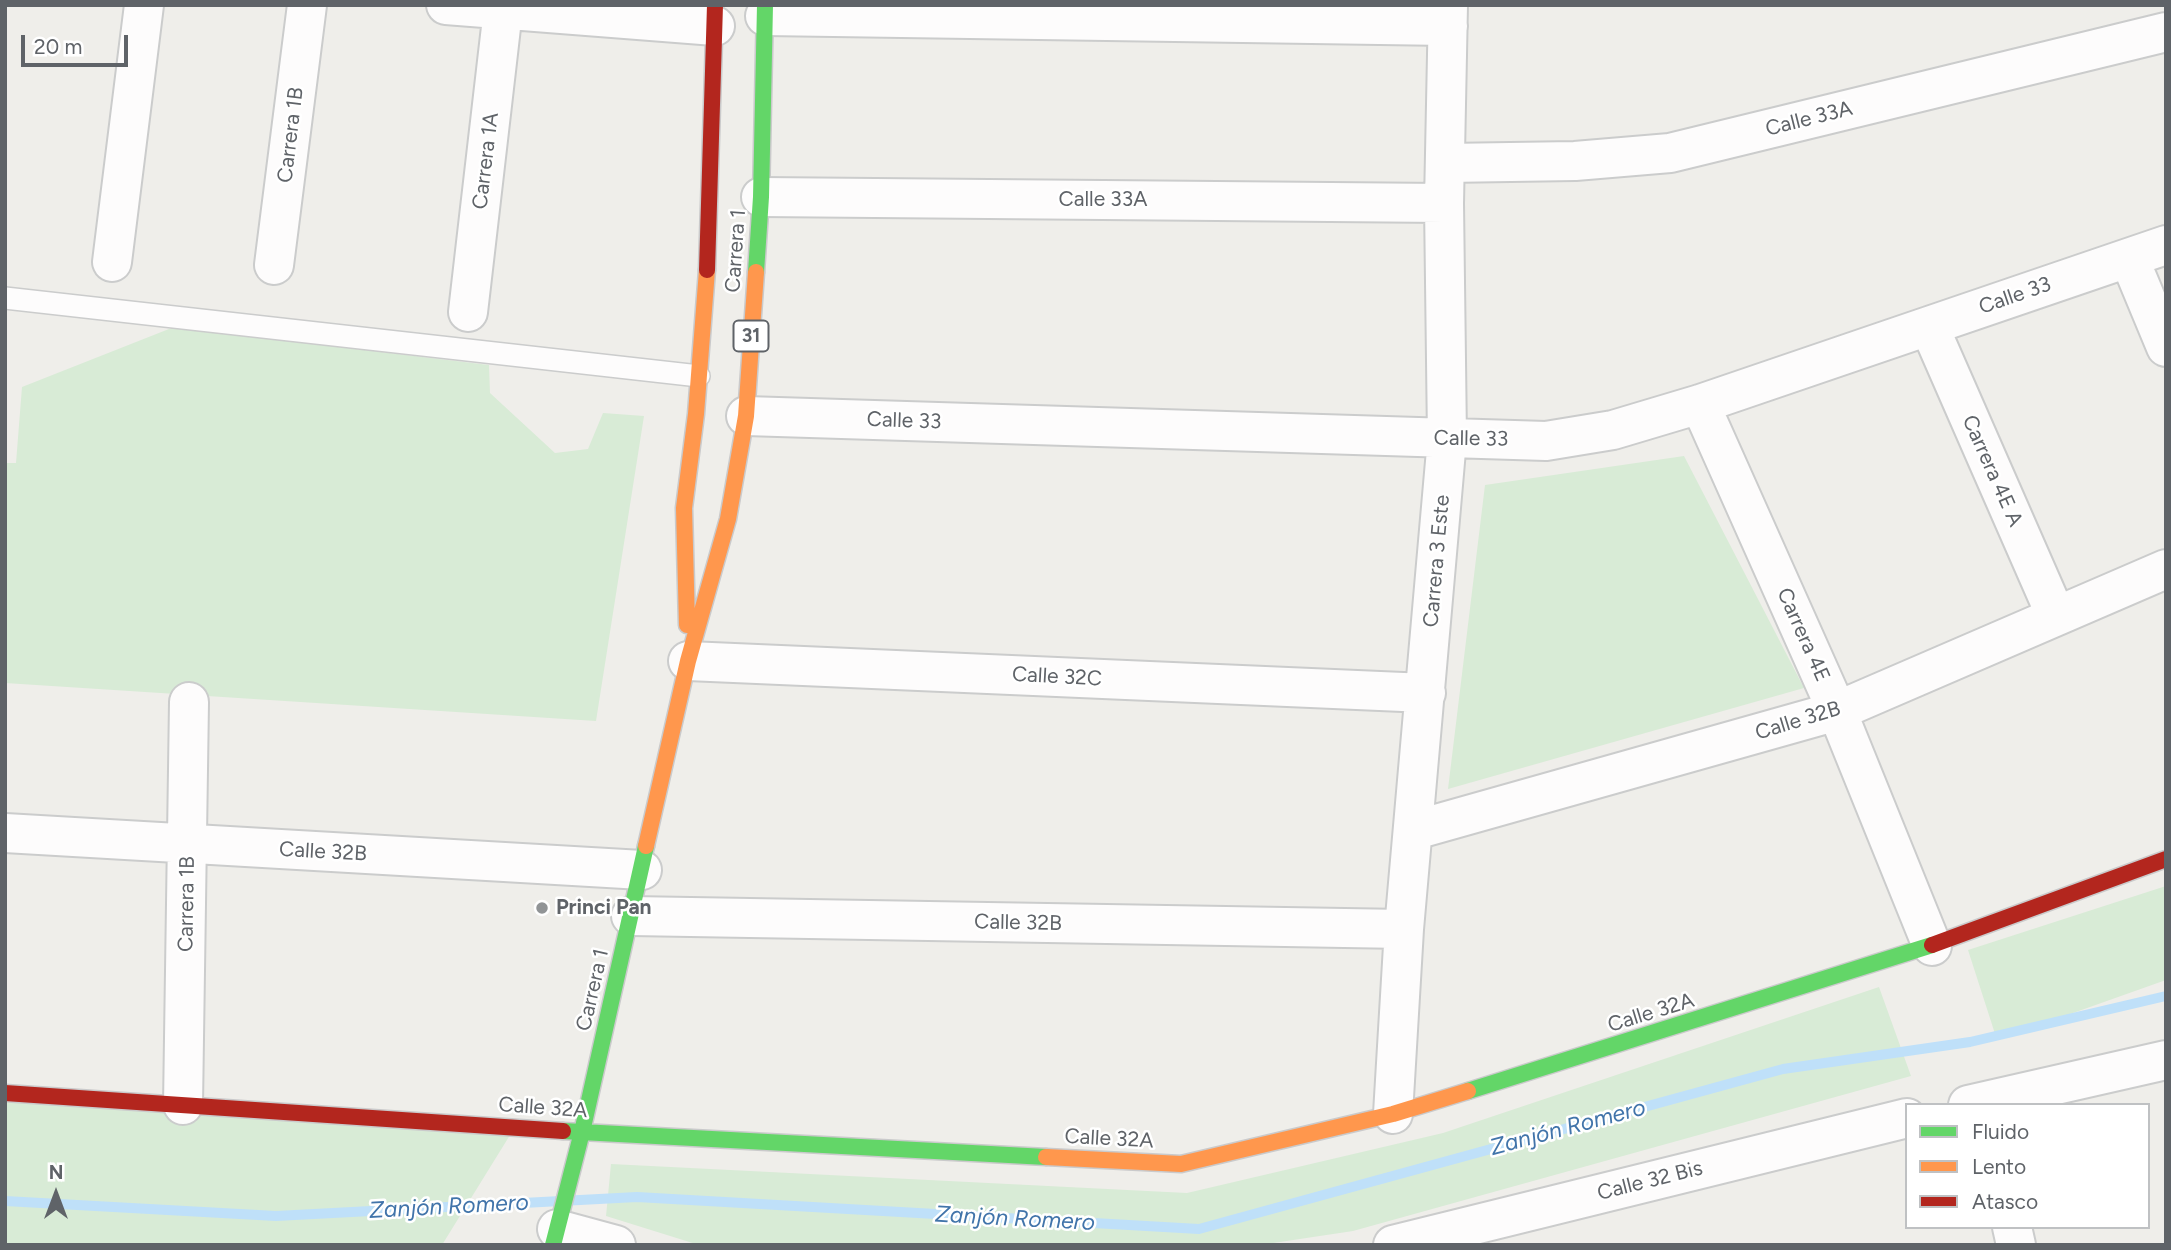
<!DOCTYPE html>
<meta charset="utf-8">
<style>
body{margin:0}
#map{position:relative;width:2171px;height:1250px;overflow:hidden;background:#efeeea;font-family:Figtree,sans-serif}
canvas{display:block}
.frame{position:absolute;inset:0;border:7px solid #5f6368;pointer-events:none}
.legend{position:absolute;left:1905px;top:1103px;width:245px;height:126px;box-sizing:border-box;background:#fff;border:2px solid #bfc1c3;margin:0;padding:9px 12px;list-style:none;font-size:21px;color:#5f6368}
.legend li{display:flex;align-items:center;gap:14px;height:35px}
.legend b{width:35px;border:2px solid #bfc1c3}
.north{position:absolute;left:21px;top:1159px;width:70px;height:70px;-webkit-text-stroke:5px #fff;paint-order:stroke;rotate:0deg;font-size:19px;font-weight:700;line-height:28px;text-align:center;color:#5f6368}
.north::after{content:'';display:block;margin:auto;width:24px;height:32px;background:#5f6368;clip-path:polygon(50% 0,100% 100%,50% 72%,0 100%)}
.scale{position:absolute;left:21px;top:35px;width:107px;height:32px;box-sizing:border-box;border:4px solid #5f6368;border-top:0;padding-left:9px;font-size:21px;line-height:24px;white-space:nowrap;color:#5f6368;-webkit-text-stroke:5px #fff;paint-order:stroke}
</style>
<div id="map">
<canvas width="2171" height="1250"></canvas>
<div class="frame"></div>
<ul class="legend">
<li><b style="height:9px;background:#63d668"></b>Fluido</li>
<li><b style="height:9px;background:#ff974d"></b>Lento</li>
<li><b style="height:9px;background:#b3261e"></b>Atasco</li>
</ul>
<div class="north">N</div>
<div class="scale">20 m</div>
</div>
<script>
const ctx = document.querySelector('canvas').getContext('2d');
ctx.lineJoin = 'round';
function fillPath(path, color) {
  ctx.fillStyle = color;
  ctx.fill(path, 'evenodd');
}
function shape(rows) {
  const path = new Path2D();
  for (const r of rows) {
    path.moveTo(r[0], r[1]);
    for (let i = 2; i < r.length; i += 2) path.lineTo(r[i], r[i + 1]);
  }
  return path;
}
function strokePath(path, color, width, dash) {
  ctx.strokeStyle = color;
  ctx.lineWidth = width;
  ctx.lineCap = dash ? 'butt' : 'round';
  ctx.setLineDash(dash || []);
  ctx.stroke(path);
}
function drawText(font, color, halo, rows, align = 'center') {
  ctx.font = font + ' Figtree,sans-serif';
  ctx.lineWidth = 5;
  ctx.setLineDash([]);
  ctx.textBaseline = 'middle';
  ctx.strokeStyle = halo;
  ctx.fillStyle = color;
  for (const [text, x, y, turn = 0] of rows) {
    ctx.save();
    ctx.translate(x, y);
    ctx.rotate((+turn || 0) * Math.PI / 180);
    ctx.textAlign = isNaN(turn) ? turn : align;
    if (halo) ctx.strokeText(text, 0, 0);
    ctx.fillText(text, 0, 0);
    ctx.restore();
  }
}
fillPath(shape([
 [174,327,489,365,490,393,555,453,588,449,603,413,644,416,596,721,5,683,5,463,16,463,22,387],
 [1684,456,1804,688,1448,789,1485,485],
 [2166,886,2166,980,1997,1040,1968,950],
 [1879,987,1911,1076,1353,1231,1260,1245,699,1245,606,1216,611,1164,1187,1193,1443,1133],
 [5,1093,515,1127,442,1245,5,1245]
]), '#d8ebd6');
strokePath(shape([
 [5,1201,276,1216,637,1197,1199,1229,1783,1069,1970,1042,2166,996]
]), '#bfe0f9', 10);
const lane = shape([
 [5,298,699,376]
]);
const street = shape([
 [446,5,715,26],
 [765,16,1448,26],
 [1446,163,1575,161,1670,153,2166,32],
 [761,197,1444,203],
 [2129,258,2166,347],
 [112,262,144,5],
 [274,265,307,5],
 [468,312,503,10],
 [1929,326,2056,616],
 [1700,404,1837,711,1932,946],
 [746,416,1546,441,1613,430,1700,404,2166,245],
 [688,661,1426,693],
 [1415,830,1837,711,2166,569],
 [5,833,642,870],
 [631,916,1404,929],
 [183,1105,189,702],
 [1968,1105,2166,1060],
 [1393,1114,1404,929,1447,439,1444,203,1448,5],
 [2012,1227,2016,1245],
 [557,1229,616,1245],
 [1393,1245,1907,1118]
]);
const fast = shape([
 [756,272,761,197,765,5],
 [1468,1091,1932,945],
 [563,1131,1046,1157],
 [553,1245,582,1132,646,846]
]);
const slow = shape([
 [687,625,684,508,696,414,707,270],
 [646,846,688,661,728,519,746,416,756,272],
 [1046,1157,1181,1164,1393,1114,1468,1091]
]);
const jam = shape([
 [707,270,715,5],
 [1932,945,2166,859],
 [5,1093,563,1131]
]);
strokePath(lane, '#cbcccc', 24);
strokePath(street, '#cbcccc', 42);
strokePath(fast, '#cacacb', 19);
strokePath(slow, '#cacacb', 19);
strokePath(jam, '#cacacb', 19);
strokePath(lane, '#fdfcfc', 21);
strokePath(street, '#fdfcfc', 38);
strokePath(fast, '#63d668', 16);
strokePath(slow, '#ff974d', 16);
strokePath(jam, '#b3261e', 16);
for (const [x, y, r, color] of [
 [542,908,7,"#919496"]
]) {
  const dot = new Path2D();
  dot.arc(x, y, r, 0, 2 * Math.PI);
  ctx.fillStyle = color;
  ctx.fill(dot);
  strokePath(dot, '#fff', 2.5);
}
for (const [x, y, w] of [
 [751,336,35]
]) {
  const box = new Path2D();
  box.roundRect(x - w / 2, y - 15.5, w, 31, 5);
  ctx.fillStyle = '#fff';
  ctx.fill(box);
  strokePath(box, '#5f6368', 2);
}
drawText('bold 19px', '#5f6368', null, [
 ["31",751,336]
]);
drawText('21px', '#5f6368', '#fff', [
 ["Calle 33A",1809,119,-14],
 ["Carrera 1B",291,135,-83],
 ["Carrera 1A",486,161,-83],
 ["Calle 33A",1103,200],
 ["Carrera 1",736,251,-86],
 ["Calle 33",2015,296,-19],
 ["Calle 33",904,421,2],
 ["Calle 33",1471,439,1],
 ["Carrera 4E A",1992,471,66],
 ["Carrera 3 Este",1437,561,-85],
 ["Carrera 4E",1803,635,66],
 ["Calle 32C",1057,677,3],
 ["Calle 32B",1798,721,-17],
 ["Calle 32B",323,852,3],
 ["Carrera 1B",187,904,-89],
 ["Calle 32B",1018,923,1],
 ["Carrera 1",593,990,-77],
 ["Calle 32A",1651,1013,-17],
 ["Calle 32A",543,1108,4],
 ["Calle 32A",1109,1139,3],
 ["Calle 32 Bis",1650,1181,-14]
]);
drawText('bold 21px', '#5f6368', '#fff', [
 ["Princi Pan",556,908]
], 'left');
drawText('italic 23px', '#4174aa', '#fff', [
 ["Zanjón Romero",1568,1128,-15],
 ["Zanjón Romero",449,1207,-3],
 ["Zanjón Romero",1015,1219,3]
]);
</script>
